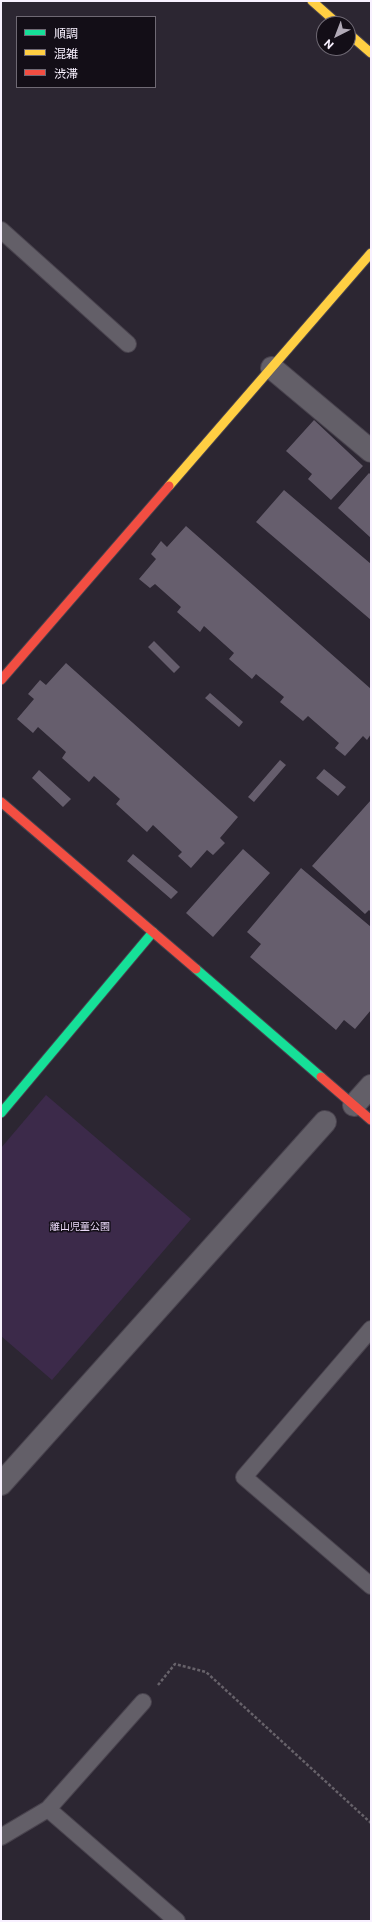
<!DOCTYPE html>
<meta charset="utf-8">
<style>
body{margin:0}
#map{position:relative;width:372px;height:1922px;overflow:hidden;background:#2c2632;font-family:Commissioner,"Noto Sans JP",sans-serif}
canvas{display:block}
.frame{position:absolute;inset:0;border:2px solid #f8f1ff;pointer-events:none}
.legend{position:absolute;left:16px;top:16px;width:140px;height:72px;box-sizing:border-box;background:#130e17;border:1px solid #6f6974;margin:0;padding:5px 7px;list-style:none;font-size:12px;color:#f8f1ff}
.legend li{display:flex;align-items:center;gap:8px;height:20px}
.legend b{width:20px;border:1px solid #6f6974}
.north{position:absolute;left:316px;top:16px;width:40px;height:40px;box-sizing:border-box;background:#130e17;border:1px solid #6f6974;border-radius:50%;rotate:222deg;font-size:11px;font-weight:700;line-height:16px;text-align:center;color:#f8f1ff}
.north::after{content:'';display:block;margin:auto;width:14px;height:18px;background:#b1aab7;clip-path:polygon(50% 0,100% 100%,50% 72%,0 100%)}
</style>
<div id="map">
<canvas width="372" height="1922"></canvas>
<div class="frame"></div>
<ul class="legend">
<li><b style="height:5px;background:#16e098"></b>順調</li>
<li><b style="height:5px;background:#ffcf43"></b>混雑</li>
<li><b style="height:5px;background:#f24e42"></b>渋滞</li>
</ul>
<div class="north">N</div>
</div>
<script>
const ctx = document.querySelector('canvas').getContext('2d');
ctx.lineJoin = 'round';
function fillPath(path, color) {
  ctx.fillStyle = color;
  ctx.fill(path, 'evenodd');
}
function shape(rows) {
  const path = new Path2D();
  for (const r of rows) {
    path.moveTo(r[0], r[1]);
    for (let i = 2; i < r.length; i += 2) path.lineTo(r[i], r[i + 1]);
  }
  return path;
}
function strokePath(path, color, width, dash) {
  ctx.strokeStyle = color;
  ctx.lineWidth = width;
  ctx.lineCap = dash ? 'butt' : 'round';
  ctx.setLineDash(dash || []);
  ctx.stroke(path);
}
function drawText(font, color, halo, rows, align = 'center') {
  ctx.font = font + ' Commissioner,"Noto Sans JP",sans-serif';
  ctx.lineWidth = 3;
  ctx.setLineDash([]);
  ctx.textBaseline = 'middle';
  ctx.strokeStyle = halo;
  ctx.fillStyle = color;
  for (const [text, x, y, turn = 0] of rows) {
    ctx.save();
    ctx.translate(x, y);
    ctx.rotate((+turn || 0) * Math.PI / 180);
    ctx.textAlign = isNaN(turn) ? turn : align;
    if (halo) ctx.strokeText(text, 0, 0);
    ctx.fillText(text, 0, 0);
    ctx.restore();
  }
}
fillPath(shape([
 [46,1095,191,1219,52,1380,1,1336,1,1148]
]), '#3c2a4a');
fillPath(shape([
 [314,420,363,466,331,500,308,479,312,474,286,451],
 [369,473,371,475,371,538,338,508],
 [284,490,371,564,371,620,256,522],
 [186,526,371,689,371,734,367,740,363,736,345,756,335,748,339,743,308,716,303,721,280,702,284,697,256,674,252,679,229,659,234,653,204,626,200,632,177,612,181,607,155,584,150,588,139,579,156,559,151,554,161,541,167,547],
 [154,641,180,667,174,673,148,647],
 [66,663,238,817,220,838,225,843,213,855,207,850,191,868,178,856,182,852,153,825,147,832,116,804,120,799,94,776,89,782,62,758,66,752,38,727,33,733,17,719,34,699,28,694,40,680,46,685],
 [210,693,243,722,239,727,205,698],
 [280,760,286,765,254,802,248,797],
 [324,769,346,787,338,796,316,778],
 [39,770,71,799,63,807,32,778],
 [371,800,371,912,369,910,365,914,312,866],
 [243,849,270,873,213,937,186,913],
 [133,854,178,892,171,899,127,861],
 [301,868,371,927,371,1010,355,1029,344,1020,336,1030,250,957,261,944,247,932]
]), '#665e6d');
const lane = shape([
 [1,230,128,344],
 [371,1329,244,1477,371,1586],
 [48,1809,143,1702],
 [1,1837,48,1809,177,1921]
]);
const street = shape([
 [272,368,371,451],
 [354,1105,371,1086],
 [1,1484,325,1122]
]);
const fast = shape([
 [196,969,321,1077],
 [1,1113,153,932]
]);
const slow = shape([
 [312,1,338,24],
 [348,33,371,53],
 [169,486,371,253]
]);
const jam = shape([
 [1,680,169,486],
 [1,802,196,969],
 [321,1077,371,1120]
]);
strokePath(lane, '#49434e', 18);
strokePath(street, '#49434e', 24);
strokePath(fast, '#49434e', 11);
strokePath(slow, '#49434e', 11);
strokePath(jam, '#49434e', 11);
strokePath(shape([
 [158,1685,175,1664,206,1672,371,1823]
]), '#67626a', 2.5, [3, 2]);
strokePath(lane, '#635f68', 16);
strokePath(street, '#635f68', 22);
strokePath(fast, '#16e098', 9);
strokePath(slow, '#ffcf43', 9);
strokePath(jam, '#f24e42', 9);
drawText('10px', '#ead9f8', '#130e17', [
 ["離山児童公園",80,1227]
]);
</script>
